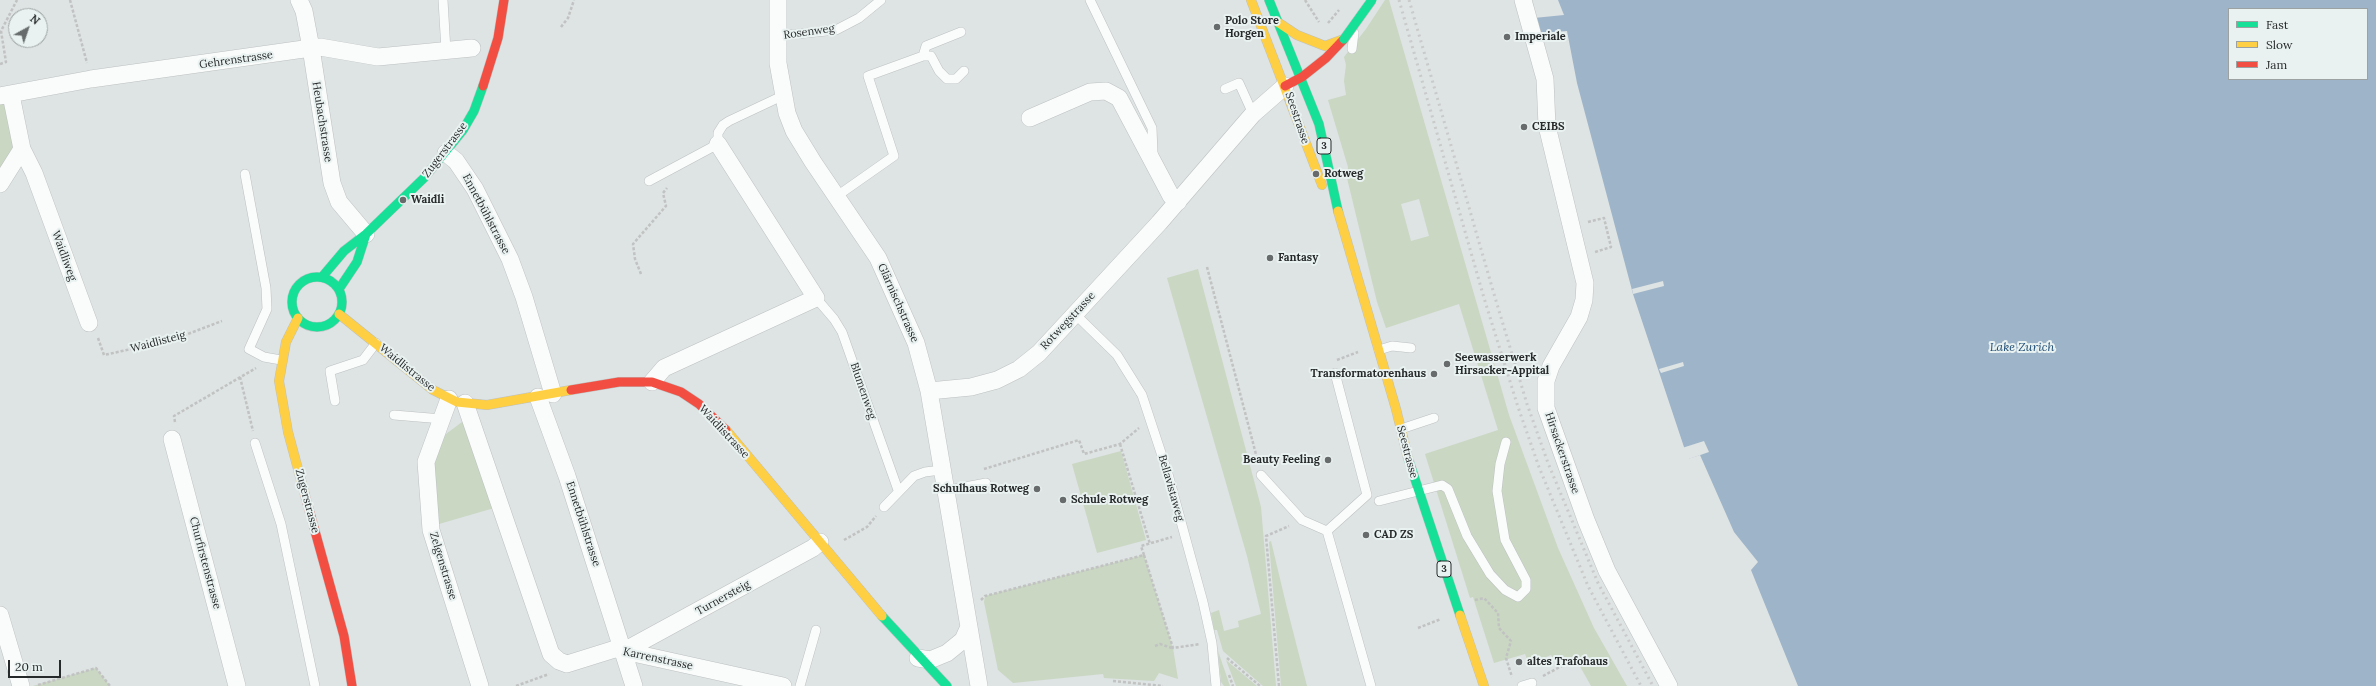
<!DOCTYPE html>
<meta charset="utf-8">
<style>
body{margin:0}
#map{position:relative;width:2376px;height:686px;overflow:hidden;background:#dee3e3;font-family:Lora,serif}
canvas{display:block}
.legend{position:absolute;left:2228px;top:8px;width:140px;height:72px;box-sizing:border-box;background:#e9f2f1;border:1px solid #9ba2a1;margin:0;padding:5px 7px;list-style:none;font-size:12px;color:#272a2a}
.legend li{display:flex;align-items:center;gap:8px;height:20px}
.legend b{width:20px;border:1px solid #9ba2a1}
.north{position:absolute;left:8px;top:8px;width:40px;height:40px;box-sizing:border-box;background:#e9f2f1;border:1px solid #9ba2a1;border-radius:50%;rotate:40deg;font-size:11px;font-weight:700;line-height:16px;text-align:center;color:#272a2a}
.north::after{content:'';display:block;margin:auto;width:14px;height:18px;background:#676b6b;clip-path:polygon(50% 0,100% 100%,50% 72%,0 100%)}
.scale{position:absolute;left:8px;top:660px;width:53px;height:18px;box-sizing:border-box;border:2px solid #272a2a;border-top:0;padding-left:5px;font-size:12px;line-height:14px;white-space:nowrap;color:#272a2a;-webkit-text-stroke:3px #e9f2f1;paint-order:stroke}
</style>
<div id="map">
<canvas width="2376" height="686"></canvas>
<ul class="legend">
<li><b style="height:5px;background:#16e098"></b>Fast</li>
<li><b style="height:5px;background:#ffcf43"></b>Slow</li>
<li><b style="height:5px;background:#f24e42"></b>Jam</li>
</ul>
<div class="north">N</div>
<div class="scale">20 m</div>
</div>
<script>
const ctx = document.querySelector('canvas').getContext('2d');
ctx.lineJoin = 'round';
function fillPath(path, color) {
  ctx.fillStyle = color;
  ctx.fill(path, 'evenodd');
}
function shape(rows) {
  const path = new Path2D();
  for (const r of rows) {
    if (r.length === 3) {
      path.moveTo(r[0] + r[2], r[1]);
      path.arc(r[0], r[1], r[2], 0, 2 * Math.PI);
      continue;
    }
    path.moveTo(r[0], r[1]);
    for (let i = 2; i < r.length; i += 2) path.lineTo(r[i], r[i + 1]);
  }
  return path;
}
function strokePath(path, color, width, dash) {
  ctx.strokeStyle = color;
  ctx.lineWidth = width;
  ctx.lineCap = dash ? 'butt' : 'round';
  ctx.setLineDash(dash || []);
  ctx.stroke(path);
}
function drawText(font, color, halo, rows, align = 'center') {
  ctx.font = font + ' Lora,serif';
  ctx.lineWidth = 4;
  ctx.setLineDash([]);
  ctx.textBaseline = 'middle';
  ctx.strokeStyle = halo;
  ctx.fillStyle = color;
  for (const [text, x, y, turn = 0] of rows) {
    ctx.save();
    ctx.translate(x, y);
    ctx.rotate((+turn || 0) * Math.PI / 180);
    ctx.textAlign = isNaN(turn) ? turn : align;
    if (halo) ctx.strokeText(text, 0, 0);
    ctx.fillText(text, 0, 0);
    ctx.restore();
  }
}
fillPath(shape([
 [1385,0,1389,0,1509,415,1558,548,1594,628,1627,686,1591,686,1577,661,1570,659,1558,665,1551,655,1529,664,1525,654,1494,663,1473,597,1470,598,1425,454,1498,430,1459,304,1386,328,1377,302,1347,178,1348,167,1328,100,1346,95,1344,81,1346,65,1344,57,1366,29],
 [1419,199,1429,236,1411,241,1401,204],
 [11,95,22,149,0,184,0,96],
 [1198,269,1261,507,1276,686,1263,686,1223,651,1217,630,1214,630,1211,613,1219,610,1224,631,1239,627,1238,621,1261,614,1247,556,1167,278],
 [470,416,501,506,439,524,426,462,434,443],
 [1121,451,1146,540,1097,553,1072,464],
 [1271,541,1286,604,1307,686,1281,686,1269,542],
 [1144,555,1173,648,1178,679,1159,673,1154,681,1104,678,1103,674,1013,683,998,670,984,602,985,596],
 [1218,651,1230,686,1224,686,1221,682],
 [1226,660,1257,686,1236,686],
 [96,668,110,686,33,686]
]), '#cad7c3');
fillPath(shape([
 [1558,0,2376,0,2376,686,1798,686,1751,570,1758,562,1734,532,1700,455,1688,459,1633,294,1577,83,1567,31,1538,33,1534,18,1564,15],
 [2229,9,2367,9,2367,79,2229,79]
]), '#9eb4c8');
fillPath(shape([
 [1663,281,1664,286,1633,294,1632,289],
 [1683,362,1684,366,1661,373,1659,369],
 [1704,441,1709,452,1686,460,1682,448]
]), '#dee3e3');
const lane = shape([
 [443,0,446,51],
 [1090,0,1152,128,1153,154],
 [777,36,836,30,859,18,881,0],
 [1352,49,1354,33],
 [923,56,926,46,961,32],
 [1225,89,1239,83,1253,114],
 [245,174,266,288,267,309,249,349,264,357,281,360],
 [649,181,718,144,718,133,723,125,729,121,782,96],
 [837,196,894,156,868,76,923,56,931,56,939,71,947,79,956,79,964,71],
 [816,298,834,319,842,332,898,490],
 [1075,314,1117,355,1142,395,1168,474,1203,602,1212,643,1216,686],
 [1379,350,1392,346,1411,348],
 [1335,373,1367,495,1327,531,1371,686],
 [335,401,330,371,363,360,376,343],
 [394,415,442,419],
 [1401,429,1434,418],
 [255,443,281,524,315,686],
 [1261,475,1302,520,1327,531],
 [944,491,986,483],
 [1379,501,1442,485,1448,489,1467,536,1490,574,1505,590,1518,597,1526,589,1526,580,1505,540,1497,491,1500,464,1506,442],
 [884,507,914,476,925,472,941,470],
 [800,686,816,630],
 [1522,686,1532,683]
]);
const street = shape([
 [299,0,304,11,311,48,332,183,339,202,366,234],
 [778,0,778,63,787,113,794,131,813,162,878,258,916,343,929,391,979,686],
 [1523,0,1545,79,1547,126,1585,283,1584,300,1579,317,1551,366,1546,381,1546,408,1586,520,1607,571,1669,686],
 [0,96,91,79,311,48,320,47,378,57,472,48],
 [1030,118,1090,92,1106,91,1119,98,1171,196,1178,202],
 [22,149,34,173,89,323],
 [446,153,456,161,475,189,510,259,524,297,553,394],
 [0,184,22,149,11,95],
 [652,382,664,368,816,298,718,144],
 [929,391,971,387,997,380,1019,369,1039,353,1159,223,1253,114,1285,86],
 [538,397,567,476,634,686],
 [449,399,426,462,431,530,480,686],
 [465,403,551,654,559,661,567,664,615,649,783,686],
 [172,439,237,686],
 [0,615,21,686],
 [624,651,813,548,820,542],
 [918,658,930,660,947,653,963,640,968,629]
]);
const fast = shape([
 [1269,0,1319,124,1338,211],
 [317,302,25],
 [322,277,344,251,366,234,424,178,463,130,474,111,483,86],
 [339,289,357,262,366,234],
 [1408,458,1460,615],
 [882,616,947,686]
]);
const slow = shape([
 [1251,0,1322,185],
 [1279,23,1297,35,1325,46,1344,39],
 [1338,211,1396,409,1408,458],
 [339,314,433,390,457,402,487,405,571,390],
 [298,318,286,342,279,381,288,432,305,495],
 [726,430,882,616],
 [1460,615,1484,686]
]);
const jam = shape([
 [483,86,498,38,504,0],
 [1285,86,1302,77,1326,58,1344,39],
 [571,390,619,382,652,382,681,392,699,404,726,430],
 [305,495,344,636,352,686]
]);
strokePath(lane, '#bdc1c1', 10);
strokePath(street, '#bdc1c1', 18);
strokePath(fast, '#bdc1c1', 10);
strokePath(slow, '#bdc1c1', 10);
strokePath(jam, '#bdc1c1', 10);
strokePath(shape([
 [70,0,87,63],
 [1305,0,1319,22],
 [1328,23,1339,10],
 [561,27,568,18,574,0],
 [0,64,6,62,1,31,17,0],
 [1588,222,1604,218,1611,247,1595,252],
 [1207,267,1258,462],
 [641,274,635,259,633,244,666,206,663,193,667,188],
 [98,338,104,355,172,340,222,321],
 [1337,360,1358,352],
 [240,377,253,431],
 [175,422,174,416,256,368],
 [1120,444,1150,544],
 [984,469,1079,440,1084,454,1120,444,1139,428],
 [844,540,867,527,876,516],
 [1144,555,1141,546,1172,537],
 [981,600,985,596,1144,555,1173,648,1200,644],
 [1475,600,1484,598,1498,613,1499,628,1511,641,1506,658,1512,677],
 [1418,628,1441,619],
 [1155,646,1160,644,1172,648],
 [1227,658,1260,686],
 [1229,675,1233,686],
 [1543,676,1571,661,1576,664],
 [1113,681,1163,686],
 [38,685,96,668,110,686],
 [516,686,549,674],
 [1279,686,1266,536,1289,526]
]), '#c1c2c2', 2.5, [3, 2]);
strokePath(lane, '#fafbfb', 9);
strokePath(street, '#fafbfb', 17);
strokePath(fast, '#16e098', 9);
strokePath(slow, '#ffcf43', 9);
strokePath(jam, '#f24e42', 9);
strokePath(shape([
 [1399,0,1484,298,1518,407,1539,467,1588,586,1641,686],
 [1409,0,1494,294,1527,404,1548,463,1598,583,1653,686]
]), '#c9caca', 3, [2, 4]);
const fastBridge = shape([
 [1344,39,1372,0]
]);
strokePath(fastBridge, '#bdc1c1', 10, []);
strokePath(fastBridge, '#16e098', 9);
for (const [x, y, r, color] of [
 [1217,27,4,"#676b6b"],
 [1507,37,4,"#676b6b"],
 [1524,127,4,"#676b6b"],
 [1316,174,4,"#676b6b"],
 [403,200,4,"#676b6b"],
 [1270,258,4,"#676b6b"],
 [1447,364,4,"#676b6b"],
 [1434,374,4,"#676b6b"],
 [1328,460,4,"#676b6b"],
 [1037,489,4,"#676b6b"],
 [1063,500,4,"#676b6b"],
 [1366,535,4,"#676b6b"],
 [1519,662,4,"#676b6b"]
]) {
  const dot = new Path2D();
  dot.arc(x, y, r, 0, 2 * Math.PI);
  ctx.fillStyle = color;
  ctx.fill(dot);
  strokePath(dot, '#e9f2f1', 1.5);
}
for (const [x, y, w] of [
 [1324,146,14],
 [1444,569,14]
]) {
  const box = new Path2D();
  box.roundRect(x - w / 2, y - 8, w, 16, 3);
  ctx.fillStyle = '#e9f2f1';
  ctx.fill(box);
  strokePath(box, '#272a2a', 1);
}
drawText('bold 10px', '#272a2a', null, [
 ["3",1324,146],
 ["3",1444,569]
]);
drawText('bold 11px', '#272a2a', '#e9f2f1', [
 ["Polo Store",1225,21],
 ["Horgen",1225,34],
 ["Imperiale",1515,37],
 ["CEIBS",1532,127],
 ["Rotweg",1324,174],
 ["Waidli",411,200],
 ["Fantasy",1278,258],
 ["Seewasserwerk",1455,358],
 ["Hirsacker-Appital",1455,371],
 ["Transformatorenhaus",1426,374,"right"],
 ["Beauty Feeling",1320,460,"right"],
 ["Schulhaus Rotweg",1029,489,"right"],
 ["Schule Rotweg",1071,500],
 ["CAD ZS",1374,535],
 ["altes Trafohaus",1527,662]
], 'left');
drawText('11px', '#272a2a', '#e9f2f1', [
 ["Rosenweg",809,32,-8],
 ["Gehrenstrasse",236,60,-8],
 ["Seestrasse",1297,118,71],
 ["Heubachstrasse",322,122,81],
 ["Zugerstrasse",445,150,-53],
 ["Ennetbühlstrasse",486,214,62],
 ["Waidliweg",64,256,70],
 ["Glärnischstrasse",898,303,66],
 ["Rotwegstrasse",1068,321,-47],
 ["Waidlisteig",158,342,-15],
 ["Waidlistrasse",407,368,39],
 ["Blumenweg",863,391,71],
 ["Waidlistrasse",724,432,47],
 ["Seestrasse",1407,452,75],
 ["Hirsackerstrasse",1562,453,71],
 ["Bellavistaweg",1171,488,74],
 ["Zugerstrasse",307,501,75],
 ["Ennetbühlstrasse",583,524,72],
 ["Churfirstenstrasse",205,563,75],
 ["Zelgenstrasse",443,566,73],
 ["Turnersteig",723,598,-29],
 ["Karrenstrasse",658,659,12]
]);
drawText('italic 12px', '#214e76', '#e9f2f1', [
 ["Lake Zurich",2022,348]
]);
</script>
